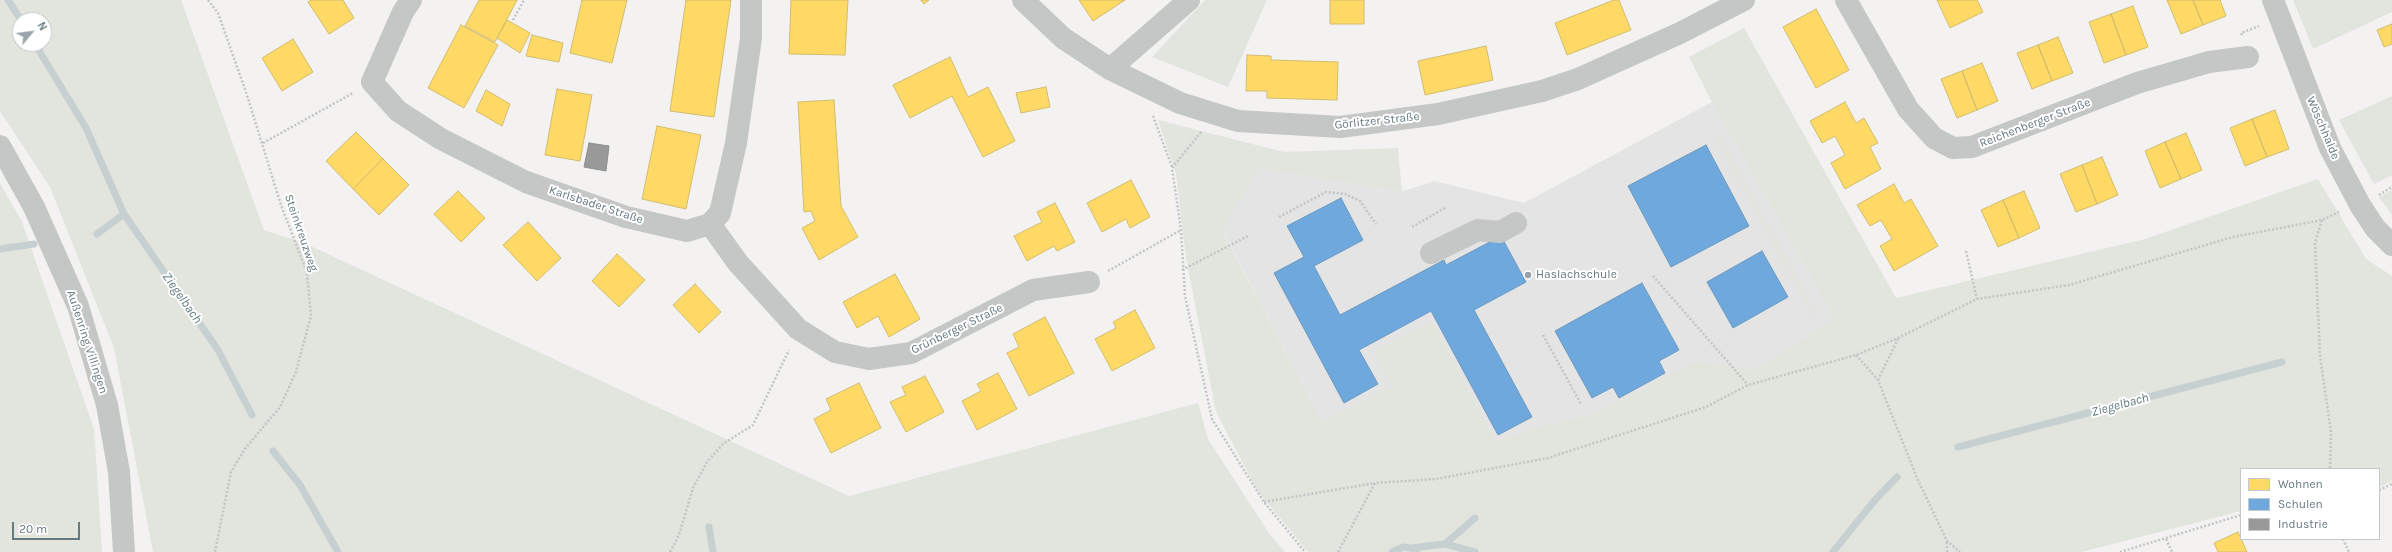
<!DOCTYPE html>
<meta charset="utf-8">
<style>
body{margin:0}
#map{position:relative;width:2392px;height:552px;overflow:hidden;background:#f3f2f1;font-family:Karla,sans-serif}
canvas{display:block}
.legend{position:absolute;left:2240px;top:468px;width:140px;height:72px;box-sizing:border-box;background:#fff;border:1px solid #c1c9cc;margin:0;padding:5px 7px;list-style:none;font-size:12px;color:#65797f}
.legend li{display:flex;align-items:center;gap:8px;height:20px}
.legend b{width:20px;border:1px solid #c1c9cc}
.north{position:absolute;left:12px;top:12px;width:40px;height:40px;box-sizing:border-box;background:#fff;border:1px solid #c1c9cc;border-radius:50%;rotate:61deg;font-size:11px;font-weight:700;line-height:16px;text-align:center;color:#65797f}
.north::after{content:'';display:block;margin:auto;width:14px;height:18px;background:#97a3a7;clip-path:polygon(50% 0,100% 100%,50% 72%,0 100%)}
.scale{position:absolute;left:12px;top:522px;width:68px;height:18px;box-sizing:border-box;border:2px solid #65797f;border-top:0;padding-left:5px;font-size:12px;line-height:14px;white-space:nowrap;color:#65797f;-webkit-text-stroke:3px #fff;paint-order:stroke}
</style>
<div id="map">
<canvas width="2392" height="552"></canvas>
<ul class="legend">
<li><b style="height:11px;background:#ffd966"></b>Wohnen</li>
<li><b style="height:11px;background:#6fa8dc"></b>Schulen</li>
<li><b style="height:11px;background:#999"></b>Industrie</li>
</ul>
<div class="north">N</div>
<div class="scale">20 m</div>
</div>
<script>
const ctx = document.querySelector('canvas').getContext('2d');
ctx.lineJoin = 'round';
function fillPath(path, color) {
  ctx.fillStyle = color;
  ctx.fill(path, 'evenodd');
}
function shape(rows) {
  const path = new Path2D();
  for (const r of rows) {
    path.moveTo(r[0], r[1]);
    for (let i = 2; i < r.length; i += 2) path.lineTo(r[i], r[i + 1]);
  }
  return path;
}
function strokePath(path, color, width, dash) {
  ctx.strokeStyle = color;
  ctx.lineWidth = width;
  ctx.lineCap = dash ? 'butt' : 'round';
  ctx.setLineDash(dash || []);
  ctx.stroke(path);
}
function drawText(font, color, halo, rows, align = 'center') {
  ctx.font = font + ' Karla,sans-serif';
  ctx.lineWidth = 4;
  ctx.setLineDash([]);
  ctx.textBaseline = 'middle';
  ctx.strokeStyle = halo;
  ctx.fillStyle = color;
  for (const [text, x, y, turn = 0] of rows) {
    ctx.save();
    ctx.translate(x, y);
    ctx.rotate((+turn || 0) * Math.PI / 180);
    ctx.textAlign = isNaN(turn) ? turn : align;
    if (halo) ctx.strokeText(text, 0, 0);
    ctx.fillText(text, 0, 0);
    ctx.restore();
  }
}
fillPath(shape([
 [1712,102,1835,319,1755,370,1695,361,1594,414,1541,426,1496,441,1433,322,1391,386,1322,422,1223,231,1257,168,1401,192,1434,181,1524,203]
]), '#e3e4e3');
fillPath(shape([
 [0,0,181,0,264,230,304,243,849,496,1198,403,1208,439,1270,535,1285,552,153,552,114,348,50,187,0,111],
 [20,20,44,20,44,44,20,44],
 [1205,0,1267,0,1228,87,1152,57],
 [2293,0,2392,0,2392,12,2313,49],
 [1744,28,1896,298,2145,239,2318,179,2366,259,2392,276,2392,481,2379,487,2379,469,2241,469,2241,511,2082,552,1308,552,1257,490,1216,412,1186,258,1176,174,1158,120,1284,152,1398,148,1402,192,1257,168,1223,232,1322,422,1391,386,1374,353,1433,322,1496,441,1541,426,1594,414,1695,361,1755,370,1835,319,1712,102,1689,57],
 [2392,96,2392,175,2374,184,2339,120],
 [1718,134,1816,313,1812,315,1714,136],
 [0,183,22,222,94,429,102,552,0,552],
 [2392,190,2392,215,2379,197]
]), '#e2e4de');
const homes = shape([
 [311,0,343,0,354,18,329,34,308,2,311,0],
 [479,0,517,0,495,42,465,26,479,0],
 [582,0,627,0,612,63,570,53,582,0],
 [686,0,731,0,714,117,670,111,686,0],
 [791,0,848,0,845,55,789,54,791,0],
 [921,0,929,0,924,4,921,0],
 [1079,0,1125,0,1093,21,1079,0],
 [1330,0,1364,0,1364,24,1330,24,1330,0],
 [1614,0,1619,0,1631,30,1567,55,1555,23,1614,0],
 [1937,0,1977,0,1983,12,1950,28,1937,0],
 [2167,0,2193,0,2203,25,2181,34,2167,0],
 [2193,0,2220,0,2226,16,2203,25,2193,0],
 [2133,6,2148,47,2126,55,2111,14,2133,6],
 [1816,9,1849,70,1816,88,1783,27,1816,9],
 [2111,14,2126,55,2104,63,2089,22,2111,14],
 [507,20,530,33,520,53,497,38,507,20],
 [2392,24,2392,44,2384,47,2377,30,2392,24],
 [461,25,498,45,464,108,428,88,461,25],
 [532,35,563,43,559,62,526,56,532,35],
 [2058,37,2073,73,2052,81,2038,45,2058,37],
 [293,39,313,72,282,91,262,58,293,39],
 [2038,45,2052,81,2032,89,2017,53,2038,45],
 [1486,46,1493,80,1425,95,1418,61,1486,46],
 [1247,55,1271,56,1271,60,1338,62,1337,100,1267,98,1267,91,1246,91,1247,55],
 [950,57,968,97,988,87,1015,141,983,157,952,96,910,118,893,85,950,57],
 [1982,63,1998,101,1977,110,1962,71,1982,63],
 [1962,71,1977,110,1957,118,1941,79,1962,71],
 [1046,87,1050,107,1021,113,1016,93,1046,87],
 [557,89,592,95,580,161,545,155,557,89],
 [486,90,510,104,502,126,476,111,486,90],
 [834,100,841,206,858,237,819,260,802,228,815,221,811,211,804,212,798,102,834,100],
 [1845,102,1856,123,1864,118,1878,143,1870,147,1881,169,1845,189,1831,163,1845,155,1835,136,1822,143,1810,121,1845,102],
 [2275,110,2289,149,2267,157,2252,119,2275,110],
 [2252,119,2267,157,2245,166,2230,128,2252,119],
 [657,126,701,135,686,209,642,199,657,126],
 [356,132,383,159,353,189,326,161,356,132],
 [2186,133,2202,170,2181,179,2165,142,2186,133],
 [2165,142,2181,179,2160,188,2145,151,2165,142],
 [2102,157,2118,195,2097,204,2082,165,2102,157],
 [383,159,409,185,379,215,353,189,383,159],
 [2082,165,2097,204,2076,212,2060,174,2082,165],
 [1131,180,1150,217,1130,228,1126,219,1102,232,1087,203,1131,180],
 [1894,184,1904,203,1911,199,1938,246,1894,271,1880,246,1892,239,1881,220,1870,226,1857,205,1894,184],
 [458,191,485,218,461,242,434,214,458,191],
 [2024,191,2040,228,2019,238,2003,200,2024,191],
 [2003,200,2019,238,1998,247,1981,210,2003,200],
 [1055,203,1075,242,1057,251,1054,246,1027,261,1014,236,1042,222,1037,212,1055,203],
 [528,222,561,258,537,281,503,245,528,222],
 [617,254,645,280,619,307,592,281,617,254],
 [895,274,920,319,889,337,878,316,857,328,843,302,895,274],
 [695,284,721,312,699,333,673,305,695,284],
 [1135,310,1155,348,1112,371,1095,339,1116,328,1113,322,1135,310],
 [1045,317,1074,373,1029,396,1007,353,1019,347,1013,334,1045,317],
 [998,373,1017,409,977,430,962,401,981,391,977,384,998,373],
 [925,376,944,412,906,432,890,402,906,395,902,387,925,376],
 [859,383,881,428,831,453,814,419,831,410,826,399,859,383],
 [2238,532,2247,552,2218,552,2214,543,2238,532]
]);
fillPath(homes, '#ffd966');
strokePath(homes, '#d1bc6e', 1);
const schools = shape([
 [1706,145,1749,226,1671,267,1628,186,1706,145],
 [1341,198,1363,240,1314,266,1340,315,1444,260,1446,265,1501,236,1526,282,1474,310,1532,417,1498,435,1431,311,1359,350,1378,384,1344,403,1274,273,1304,257,1287,226,1341,198],
 [1762,251,1788,297,1733,328,1707,282,1762,251],
 [1642,283,1679,350,1659,361,1665,373,1619,398,1613,387,1592,398,1555,331,1642,283]
]);
fillPath(schools, '#6fa8dc');
strokePath(schools, '#6c9ac0', 1);
const industry = shape([
 [589,143,609,146,606,171,584,167,589,143]
]);
fillPath(industry, '#999');
strokePath(industry, '#898f91', 1);
strokePath(shape([
 [8,0,21,20],
 [35,44,86,128,124,214,218,350,252,415],
 [97,234,124,214],
 [0,249,34,244],
 [1958,447,2282,362],
 [273,451,300,485,338,552],
 [709,527,713,552],
 [1445,544,1475,552],
 [1411,548,1445,544,1475,518],
 [1392,552,1403,547,1411,548,1416,552],
 [1833,552,1875,500,1897,477]
]), '#c6d0d1', 7);
strokePath(shape([
 [208,0,218,13,246,92,281,205,307,273,311,316,296,372,280,407,244,450,231,472,215,552],
 [513,20,524,0],
 [2242,35,2241,33,2259,26],
 [1153,116,1172,167],
 [1201,132,1172,168,1181,230,1185,296,1212,419,1264,502,1305,552],
 [263,143,353,93],
 [2379,195,2392,187],
 [1279,217,1326,192,1345,194,1360,201,1376,224],
 [2322,220,2315,243,2320,356,2331,432,2330,469],
 [1412,227,1445,208],
 [1966,251,1977,299],
 [1182,270,1248,236],
 [1108,271,1181,230],
 [1653,276,1748,385],
 [1543,335,1581,404],
 [1856,355,1878,380,1917,478,1947,541,1960,552],
 [1878,380,1898,339],
 [2379,490,2392,484],
 [1264,502,1375,483],
 [2166,539,2172,552],
 [2343,539,2349,552],
 [670,552,679,535,693,488,707,462,723,444,753,425,789,350],
 [1338,552,1375,483,1436,479,1548,458,1706,407,1748,385,1856,355,1898,338,1977,299,2069,285,2233,237,2322,220,2339,212],
 [1947,552,1947,541],
 [2120,552,2241,515]
]), '#c3c4c5', 2.5, [2, 2]);
strokePath(shape([
 [411,0,403,12,372,82,398,111,441,139,526,182,626,217,687,231,710,224,720,213,736,143,751,38,751,0],
 [1023,0,1063,38,1110,69,1180,103,1238,121,1340,127,1438,114,1542,91,1578,79,1680,33,1744,0],
 [1846,0,1908,109,1934,138,1953,148,1972,147,2137,83,2209,62,2248,57],
 [2273,0,2330,148,2360,205,2375,228,2392,245],
 [1110,69,1189,0],
 [0,146,34,207,78,306,107,405,119,472,124,552],
 [710,224,738,263,798,329,835,352,869,359,911,353,1033,290,1089,282],
 [1431,253,1478,230,1500,232,1516,223]
]), '#c5c7c7', 22);
for (const [x, y, r, color] of [
 [1528,275,4,"#97a3a7"]
]) {
  const dot = new Path2D();
  dot.arc(x, y, r, 0, 2 * Math.PI);
  ctx.fillStyle = color;
  ctx.fill(dot);
  strokePath(dot, '#fff', 1.5);
}
drawText('12px', '#65797f', '#fff', [
 ["Görlitzer Straße",1377,121,-6],
 ["Reichenberger Straße",2035,123,-21],
 ["Wöschhalde",2323,128,67],
 ["Karlsbader Straße",596,205,18],
 ["Steinkreuzweg",301,233,71],
 ["Grünberger Straße",957,329,-26],
 ["Außenring Villingen",87,342,72]
]);
drawText('12px', '#65797f', '#fff', [
 ["Haslachschule",1536,275]
], 'left');
drawText('italic 13px', '#607b7c', '#fff', [
 ["Ziegelbach",182,298,55],
 ["Ziegelbach",2120,405,-15]
]);
</script>
